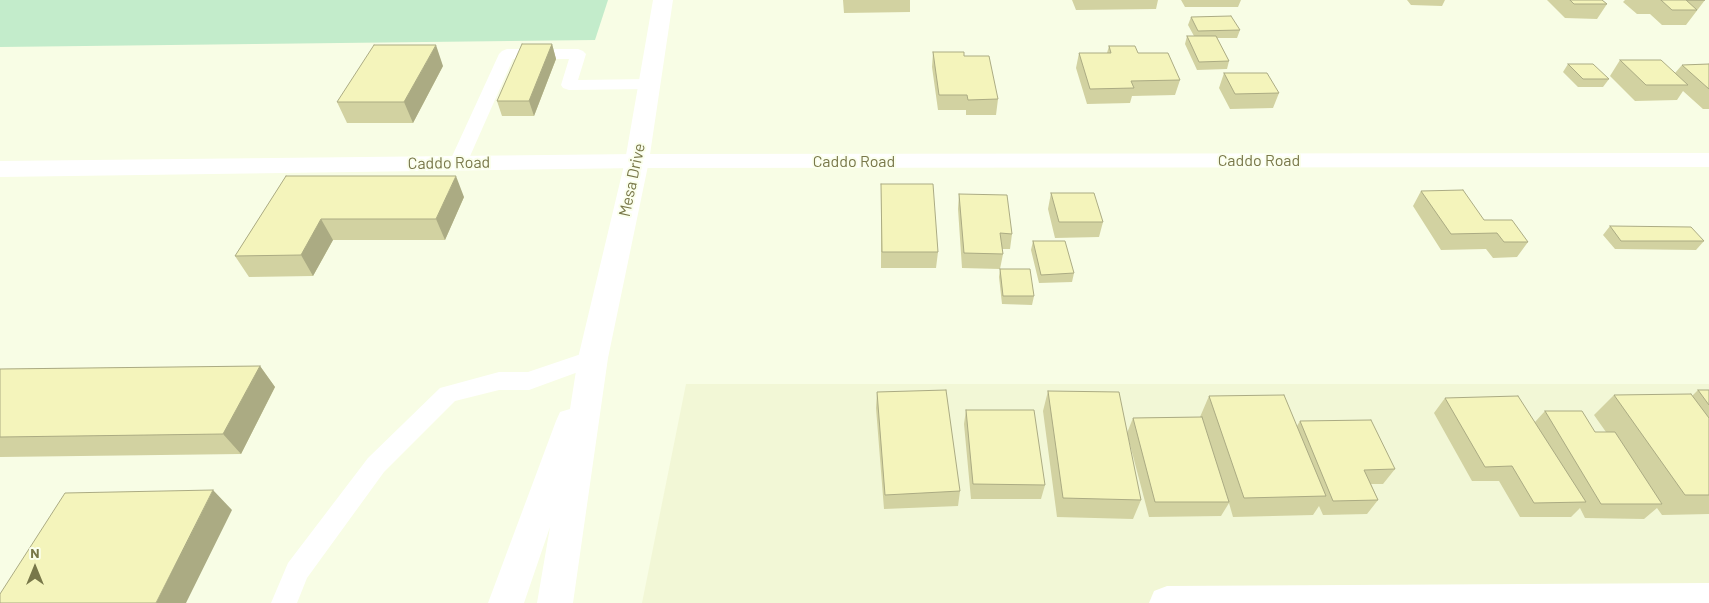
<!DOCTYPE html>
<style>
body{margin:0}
#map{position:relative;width:1709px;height:603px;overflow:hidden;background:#f8fde5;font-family:Barlow,sans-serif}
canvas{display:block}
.north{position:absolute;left:10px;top:543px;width:50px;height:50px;-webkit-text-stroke:4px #fbffed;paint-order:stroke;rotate:0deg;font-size:14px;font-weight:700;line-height:20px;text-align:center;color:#787749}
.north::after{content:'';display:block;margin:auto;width:18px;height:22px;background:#787749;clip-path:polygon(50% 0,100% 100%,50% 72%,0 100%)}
</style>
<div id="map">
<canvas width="1709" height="603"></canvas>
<div class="north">N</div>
</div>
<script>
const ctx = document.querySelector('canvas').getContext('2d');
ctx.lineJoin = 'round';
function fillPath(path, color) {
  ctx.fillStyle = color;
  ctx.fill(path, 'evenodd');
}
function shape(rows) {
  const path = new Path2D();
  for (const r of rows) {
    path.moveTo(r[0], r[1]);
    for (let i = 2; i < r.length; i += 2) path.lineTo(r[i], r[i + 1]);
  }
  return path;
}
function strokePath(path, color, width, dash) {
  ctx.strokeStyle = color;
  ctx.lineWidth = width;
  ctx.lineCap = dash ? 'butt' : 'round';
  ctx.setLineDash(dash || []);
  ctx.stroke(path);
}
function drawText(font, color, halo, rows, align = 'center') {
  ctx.font = font + ' Barlow,sans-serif';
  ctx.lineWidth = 4;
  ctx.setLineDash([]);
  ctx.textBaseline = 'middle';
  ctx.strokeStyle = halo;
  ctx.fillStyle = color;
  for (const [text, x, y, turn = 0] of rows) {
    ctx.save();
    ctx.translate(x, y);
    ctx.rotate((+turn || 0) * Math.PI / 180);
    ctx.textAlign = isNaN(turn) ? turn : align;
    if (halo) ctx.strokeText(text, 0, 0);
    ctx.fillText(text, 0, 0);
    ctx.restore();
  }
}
fillPath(shape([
 [686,384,1709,384,1709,603,642,603]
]), '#f2f7d6');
fillPath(shape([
 [0,0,608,0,595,40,0,47]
]), '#c3eccb');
fillPath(shape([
 [507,49,578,49,583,51,586,54,578,80,649,79,655,81,657,84,655,87,649,89,569,90,563,88,561,85,569,59,513,59,467,163,464,167,458,168,452,167,449,163,499,54,502,51,507,49],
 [593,350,600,352,604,358,600,364,529,390,499,390,455,401,384,472,307,578,297,603,271,603,288,563,368,458,440,388,499,372,528,372,593,350]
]), '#fff');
fillPath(shape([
 [1709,153,1709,167,637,168,0,177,0,161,637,154,1709,153],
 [1709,583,1709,603,1149,603,1154,591,1167,586,1709,583]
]), '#fff');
fillPath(shape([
 [653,0,673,0,649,161,608,358,573,603,537,603,550,527,524,603,488,603,556,421,560,412,570,409,578,358,625,161,653,0]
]), '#fff');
fillPath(shape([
 [843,0,910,0,910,12,844,13],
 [1072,0,1158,0,1156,9,1076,10],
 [1181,0,1241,0,1238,7,1185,7],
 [1407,0,1445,0,1442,6,1411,5],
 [1547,0,1602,0,1607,4,1597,19,1565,18],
 [1625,0,1705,0,1686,25,1662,25,1650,14,1637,14,1623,2],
 [1191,17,1240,30,1237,38,1217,38,1229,61,1227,69,1197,70,1185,44,1187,36,1194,36,1188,25],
 [552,44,556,59,534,116,502,116,497,101],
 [1109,46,1138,53,1180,80,1175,95,1132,96,1130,103,1087,104,1076,68,1079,53,1107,53],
 [933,52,964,56,998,99,996,115,966,115,966,110,938,110,932,67],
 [1620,60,1675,73,1682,65,1709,64,1709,109,1703,109,1683,91,1677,100,1635,101,1610,76],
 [1568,64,1609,79,1603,87,1578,87,1563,72],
 [443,66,413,123,347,123,337,102],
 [1224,73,1279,93,1273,108,1230,109,1219,88],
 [286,176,464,197,445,240,333,240,313,276,249,277,235,256],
 [881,184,938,252,936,268,881,268],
 [1421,191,1484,220,1528,242,1517,257,1493,258,1486,249,1441,250,1413,206],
 [1051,193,1103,222,1099,237,1055,238,1048,209],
 [959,194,1012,234,1010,249,1002,249,1003,254,1000,269,1034,296,1032,305,1002,304,999,277,1000,269,962,268,958,209],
 [1610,226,1704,241,1696,250,1615,249,1603,235],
 [1033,241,1074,273,1072,282,1039,283,1031,250],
 [260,366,275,387,241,454,0,457,0,369],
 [1698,390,1709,390,1709,514,1662,515,1657,508,1644,519,1585,518,1580,508,1571,517,1520,517,1499,481,1472,481,1434,413,1445,398,1535,422,1545,411,1595,432,1606,432,1594,415,1614,395,1692,396],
 [1048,391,1141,500,1133,519,1057,517,1043,411],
 [877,392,960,491,958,506,884,509,876,408],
 [1209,396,1297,426,1300,421,1395,469,1383,484,1371,484,1378,500,1367,514,1323,515,1319,506,1313,515,1233,517,1229,503,1221,516,1149,517,1127,433,1133,418,1200,417],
 [966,410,1045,485,1041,499,971,499,964,424]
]), '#d2d2a1');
fillPath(shape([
 [552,44,556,59,534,116,529,101],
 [436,45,443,66,413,123,404,102],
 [456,176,464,197,445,240,436,219],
 [321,219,333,240,313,276,301,255],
 [260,366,275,387,241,454,223,434],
 [213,490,232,510,186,603,156,603]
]), '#abab83');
const building = shape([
 [1570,0,1602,0,1607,4,1574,4,1570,0],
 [1661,0,1705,0,1686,0,1697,10,1672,10,1661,0],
 [1231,16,1240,30,1198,31,1191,17,1231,16],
 [1187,36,1216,36,1229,61,1199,62,1187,36],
 [522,44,552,44,529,101,497,101,522,44],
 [374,45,436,45,404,102,337,102,374,45],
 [1109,46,1135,46,1138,53,1168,53,1180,80,1131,81,1134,88,1090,89,1079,53,1111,53,1109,46],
 [933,52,964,52,964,56,989,56,998,99,968,100,967,95,939,95,933,52],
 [1620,60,1661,60,1688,85,1646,85,1620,60],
 [1568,64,1593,64,1609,79,1583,79,1568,64],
 [1709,64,1709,89,1682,65,1709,64],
 [1224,73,1267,73,1279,93,1235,94,1224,73],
 [286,176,456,176,436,219,321,219,301,255,235,256,286,176],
 [881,184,933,184,938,252,882,252,881,184],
 [1463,190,1484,220,1512,220,1528,242,1504,242,1497,233,1451,234,1421,191,1463,190],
 [1051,193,1094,193,1103,222,1059,222,1051,193],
 [959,194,1007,195,1012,234,1000,233,1003,254,964,253,959,194],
 [1610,226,1691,227,1704,241,1621,241,1610,226],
 [1033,241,1065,241,1074,273,1041,275,1033,241],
 [1000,269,1030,269,1034,296,1003,296,1000,269],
 [260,366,223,434,0,437,0,369,260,366],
 [946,390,960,491,885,495,877,392,946,390],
 [1698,390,1709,390,1709,405,1698,390],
 [1048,391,1119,392,1141,500,1063,498,1048,391],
 [1691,394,1709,418,1709,495,1685,495,1614,395,1691,394],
 [1284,395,1326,496,1244,498,1209,396,1284,395],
 [1518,396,1586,502,1534,503,1512,466,1485,467,1445,398,1518,396],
 [966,410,1034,410,1045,485,973,484,966,410],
 [1545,411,1582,411,1595,432,1615,432,1662,504,1601,504,1545,411],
 [1202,417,1229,502,1155,502,1133,418,1202,417],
 [1371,420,1395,469,1364,470,1378,500,1333,501,1300,421,1371,420],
 [213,490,156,603,0,603,0,594,65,493,213,490]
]);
fillPath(building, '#f4f4bb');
strokePath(building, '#abab83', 1);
drawText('16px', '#787749', '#fbffed', [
 ["Caddo Road",1259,161],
 ["Caddo Road",854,162],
 ["Caddo Road",449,163,-1],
 ["Mesa Drive",632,180,-78]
]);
</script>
